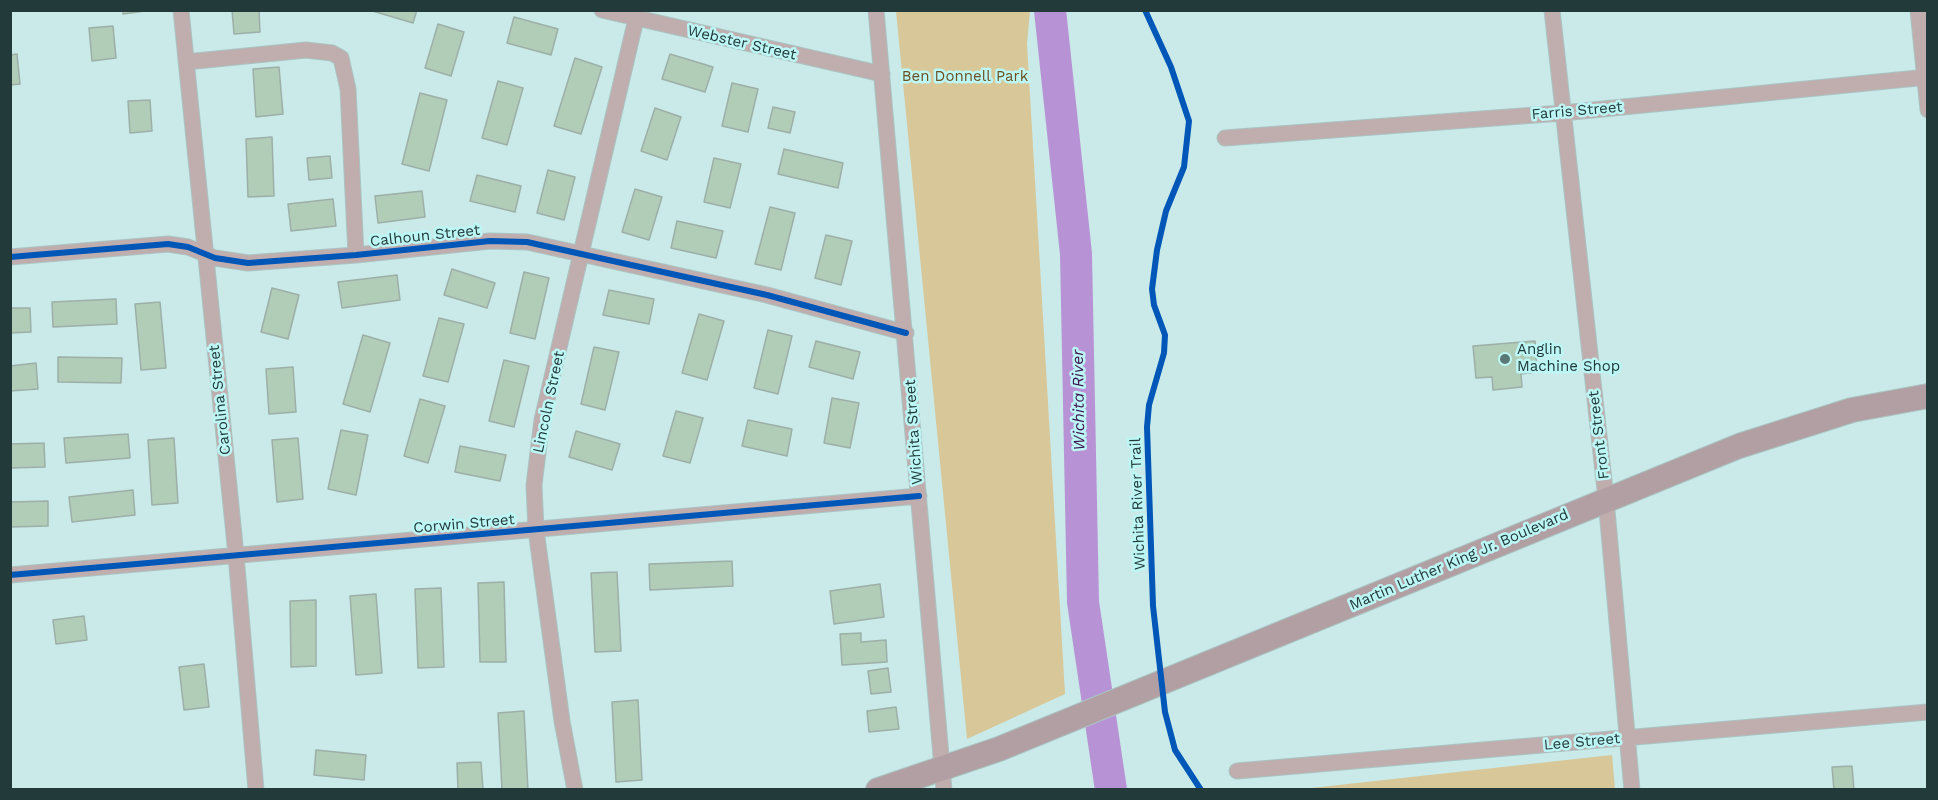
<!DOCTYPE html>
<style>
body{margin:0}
#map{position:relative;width:1938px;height:800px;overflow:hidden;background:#c9eae8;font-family:"Work Sans",sans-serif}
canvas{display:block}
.frame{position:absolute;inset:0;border:12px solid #223a39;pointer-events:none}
</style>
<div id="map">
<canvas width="1938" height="800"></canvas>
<div class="frame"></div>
</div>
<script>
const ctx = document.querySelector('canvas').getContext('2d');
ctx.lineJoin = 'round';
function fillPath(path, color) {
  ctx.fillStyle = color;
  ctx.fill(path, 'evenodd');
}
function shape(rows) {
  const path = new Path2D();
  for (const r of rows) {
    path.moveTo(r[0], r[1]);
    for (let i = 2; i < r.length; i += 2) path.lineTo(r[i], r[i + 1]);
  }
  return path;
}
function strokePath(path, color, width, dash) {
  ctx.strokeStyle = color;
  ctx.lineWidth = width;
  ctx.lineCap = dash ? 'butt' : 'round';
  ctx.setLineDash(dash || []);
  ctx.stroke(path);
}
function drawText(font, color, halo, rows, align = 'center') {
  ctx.font = font + ' "Work Sans",sans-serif';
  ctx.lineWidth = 5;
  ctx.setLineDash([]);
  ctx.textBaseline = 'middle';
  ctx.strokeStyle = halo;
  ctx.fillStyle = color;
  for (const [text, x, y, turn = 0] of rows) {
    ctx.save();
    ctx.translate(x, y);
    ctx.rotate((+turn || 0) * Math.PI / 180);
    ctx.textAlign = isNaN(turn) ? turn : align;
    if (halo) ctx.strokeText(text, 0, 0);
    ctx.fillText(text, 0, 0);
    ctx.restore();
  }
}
fillPath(shape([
 [896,11,1030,11,1027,44,1065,694,967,739],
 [1612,755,1615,789,1302,789]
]), '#d8c798');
strokePath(shape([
 [1050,10,1076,254,1083,602,1111,790]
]), '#b793d5', 32);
const building = shape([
 [123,10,144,10,145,11,123,14,123,10],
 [232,10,259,10,260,32,234,34,232,10],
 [369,10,417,10,413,23,369,10],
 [514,17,558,29,551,55,507,43,514,17],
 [438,24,464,32,451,76,425,68,438,24],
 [113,26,116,58,92,61,89,28,113,26],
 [17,54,20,84,10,85,10,55,17,54],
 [670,54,713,67,705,92,662,79,670,54],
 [575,58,602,67,581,134,554,126,575,58],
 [279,67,283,114,256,117,253,69,279,67],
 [498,81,523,88,507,145,482,138,498,81],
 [732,83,758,89,748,132,722,126,732,83],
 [420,93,447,100,429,171,402,164,420,93],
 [150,100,152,131,130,133,128,101,150,100],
 [773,107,795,112,790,133,768,128,773,107],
 [655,108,681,117,667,160,641,151,655,108],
 [272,137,274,196,248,197,246,139,272,137],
 [784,149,843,163,838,188,778,174,784,149],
 [330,156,332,178,309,180,307,158,330,156],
 [714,158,741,164,730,208,704,202,714,158],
 [548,170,575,177,564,220,537,213,548,170],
 [477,175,521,186,515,212,470,201,477,175],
 [635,189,662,197,649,240,622,232,635,189],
 [422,191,425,217,378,223,375,196,422,191],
 [333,199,336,226,291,231,288,204,333,199],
 [770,207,795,213,781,270,755,264,770,207],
 [677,221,723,231,716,258,671,248,677,221],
 [826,235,852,241,841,285,815,278,826,235],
 [452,269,495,283,487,308,444,295,452,269],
 [524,272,549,278,535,339,510,333,524,272],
 [397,275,400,300,342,308,338,282,397,275],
 [272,288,299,295,288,339,261,332,272,288],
 [609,290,654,299,649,324,603,315,609,290],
 [116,299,117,324,53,327,52,302,116,299],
 [160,302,166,368,141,370,135,304,160,302],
 [10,308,30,308,31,332,10,333,10,308],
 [699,314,724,321,707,380,682,373,699,314],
 [439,318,464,324,448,382,423,376,439,318],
 [768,330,792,336,778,394,754,388,768,330],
 [363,335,390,343,370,412,343,404,363,335],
 [816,341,860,352,853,379,809,367,816,341],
 [1535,341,1537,372,1521,374,1522,387,1493,390,1492,377,1476,378,1473,346,1535,341],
 [594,347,619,352,605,410,581,404,594,347],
 [58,357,122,358,121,383,58,382,58,357],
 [504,360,529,366,514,427,489,421,504,360],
 [36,363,38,389,10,391,10,366,36,363],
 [293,367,296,412,269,414,266,369,293,367],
 [832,398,859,403,850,448,824,443,832,398],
 [420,399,445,406,428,463,404,456,420,399],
 [676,411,703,418,690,463,663,456,676,411],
 [748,420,792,429,787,456,742,446,748,420],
 [341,430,368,435,356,495,328,489,341,430],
 [576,431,620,444,612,470,569,457,576,431],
 [128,434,130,458,66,463,64,438,128,434],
 [174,438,178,503,152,505,148,440,174,438],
 [298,438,303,499,277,502,272,440,298,438],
 [44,443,45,467,10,468,10,444,44,443],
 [460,446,506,455,500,481,455,472,460,446],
 [133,490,135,515,72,522,69,497,133,490],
 [48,501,48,526,10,527,10,502,48,501],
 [732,561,733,586,650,590,649,564,732,561],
 [617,572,621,651,595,652,591,573,617,572],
 [504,582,506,662,480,662,478,583,504,582],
 [880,584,884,617,834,624,830,591,880,584],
 [441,588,444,667,418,668,415,589,441,588],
 [376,594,382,673,356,675,350,596,376,594],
 [316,600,316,666,291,667,290,601,316,600],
 [84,616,87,640,56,644,53,620,84,616],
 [861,633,861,642,886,640,887,662,842,665,840,634,861,633],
 [204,664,209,707,184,710,179,667,204,664],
 [888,668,891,692,871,694,868,671,888,668],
 [638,700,642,780,616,782,612,702,638,700],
 [896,707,899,729,869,732,867,711,896,707],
 [524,711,528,790,502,790,498,713,524,711],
 [316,750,366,755,364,780,314,775,316,750],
 [481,762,483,790,458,790,457,763,481,762],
 [1852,766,1854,790,1834,790,1832,767,1852,766]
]);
fillPath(building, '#b1ccb7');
strokePath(building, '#9cafa8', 1.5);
const minor = shape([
 [181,10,236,555,256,790],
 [602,10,882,74],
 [876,10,944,790],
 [1552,10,1606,499,1632,790],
 [1918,10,1928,110],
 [186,62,306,50,332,53,341,58,348,89,356,255],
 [1225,138,1562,113,1928,77],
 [10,257,168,244,188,247,215,258,248,263,356,255,490,241,527,242,767,295,906,333],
 [10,575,919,496],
 [1237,771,1928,712],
 [575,790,562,721,536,530,534,485,542,420,636,19]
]);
const primary = shape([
 [878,790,999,749,1739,446,1852,410,1928,396]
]);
strokePath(minor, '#aac4c3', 17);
strokePath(primary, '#aac4c3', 26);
strokePath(minor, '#c0adae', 15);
strokePath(primary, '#b19fa3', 24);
strokePath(shape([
 [1145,10,1171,67,1189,121,1184,167,1166,211,1157,250,1152,289,1154,305,1165,335,1164,353,1149,405,1147,427,1153,606,1165,712,1175,750,1201,790],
 [10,257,168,244,188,247,215,258,248,263,356,255,490,241,527,242,767,295,906,333],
 [10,575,919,496]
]), '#0057b8', 6);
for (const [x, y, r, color] of [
 [1505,359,6,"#5c7876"]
]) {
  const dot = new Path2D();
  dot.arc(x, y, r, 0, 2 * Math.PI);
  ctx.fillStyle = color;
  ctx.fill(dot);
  strokePath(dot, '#bcf7f5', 2);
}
drawText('15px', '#223a39', '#bcf7f5', [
 ["Webster Street",742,43,13],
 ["Farris Street",1577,111,-5],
 ["Calhoun Street",425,236,-6],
 ["Carolina Street",220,400,-96],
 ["Lincoln Street",549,402,-78],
 ["Wichita Street",914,432,-94],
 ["Front Street",1599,435,-97],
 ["Wichita River Trail",1138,504,-92],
 ["Corwin Street",464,524,-5],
 ["Martin Luther King Jr. Boulevard",1459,560,-23],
 ["Lee Street",1582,742,-5]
]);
drawText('15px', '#6d4f22', '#bcf7f5', [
 ["Ben Donnell Park",965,77]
]);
drawText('15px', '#223a39', '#bcf7f5', [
 ["Anglin",1517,350],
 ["Machine Shop",1517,367]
], 'left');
drawText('italic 16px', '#3d124e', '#bcf7f5', [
 ["Wichita River",1079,400,-91]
]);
</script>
